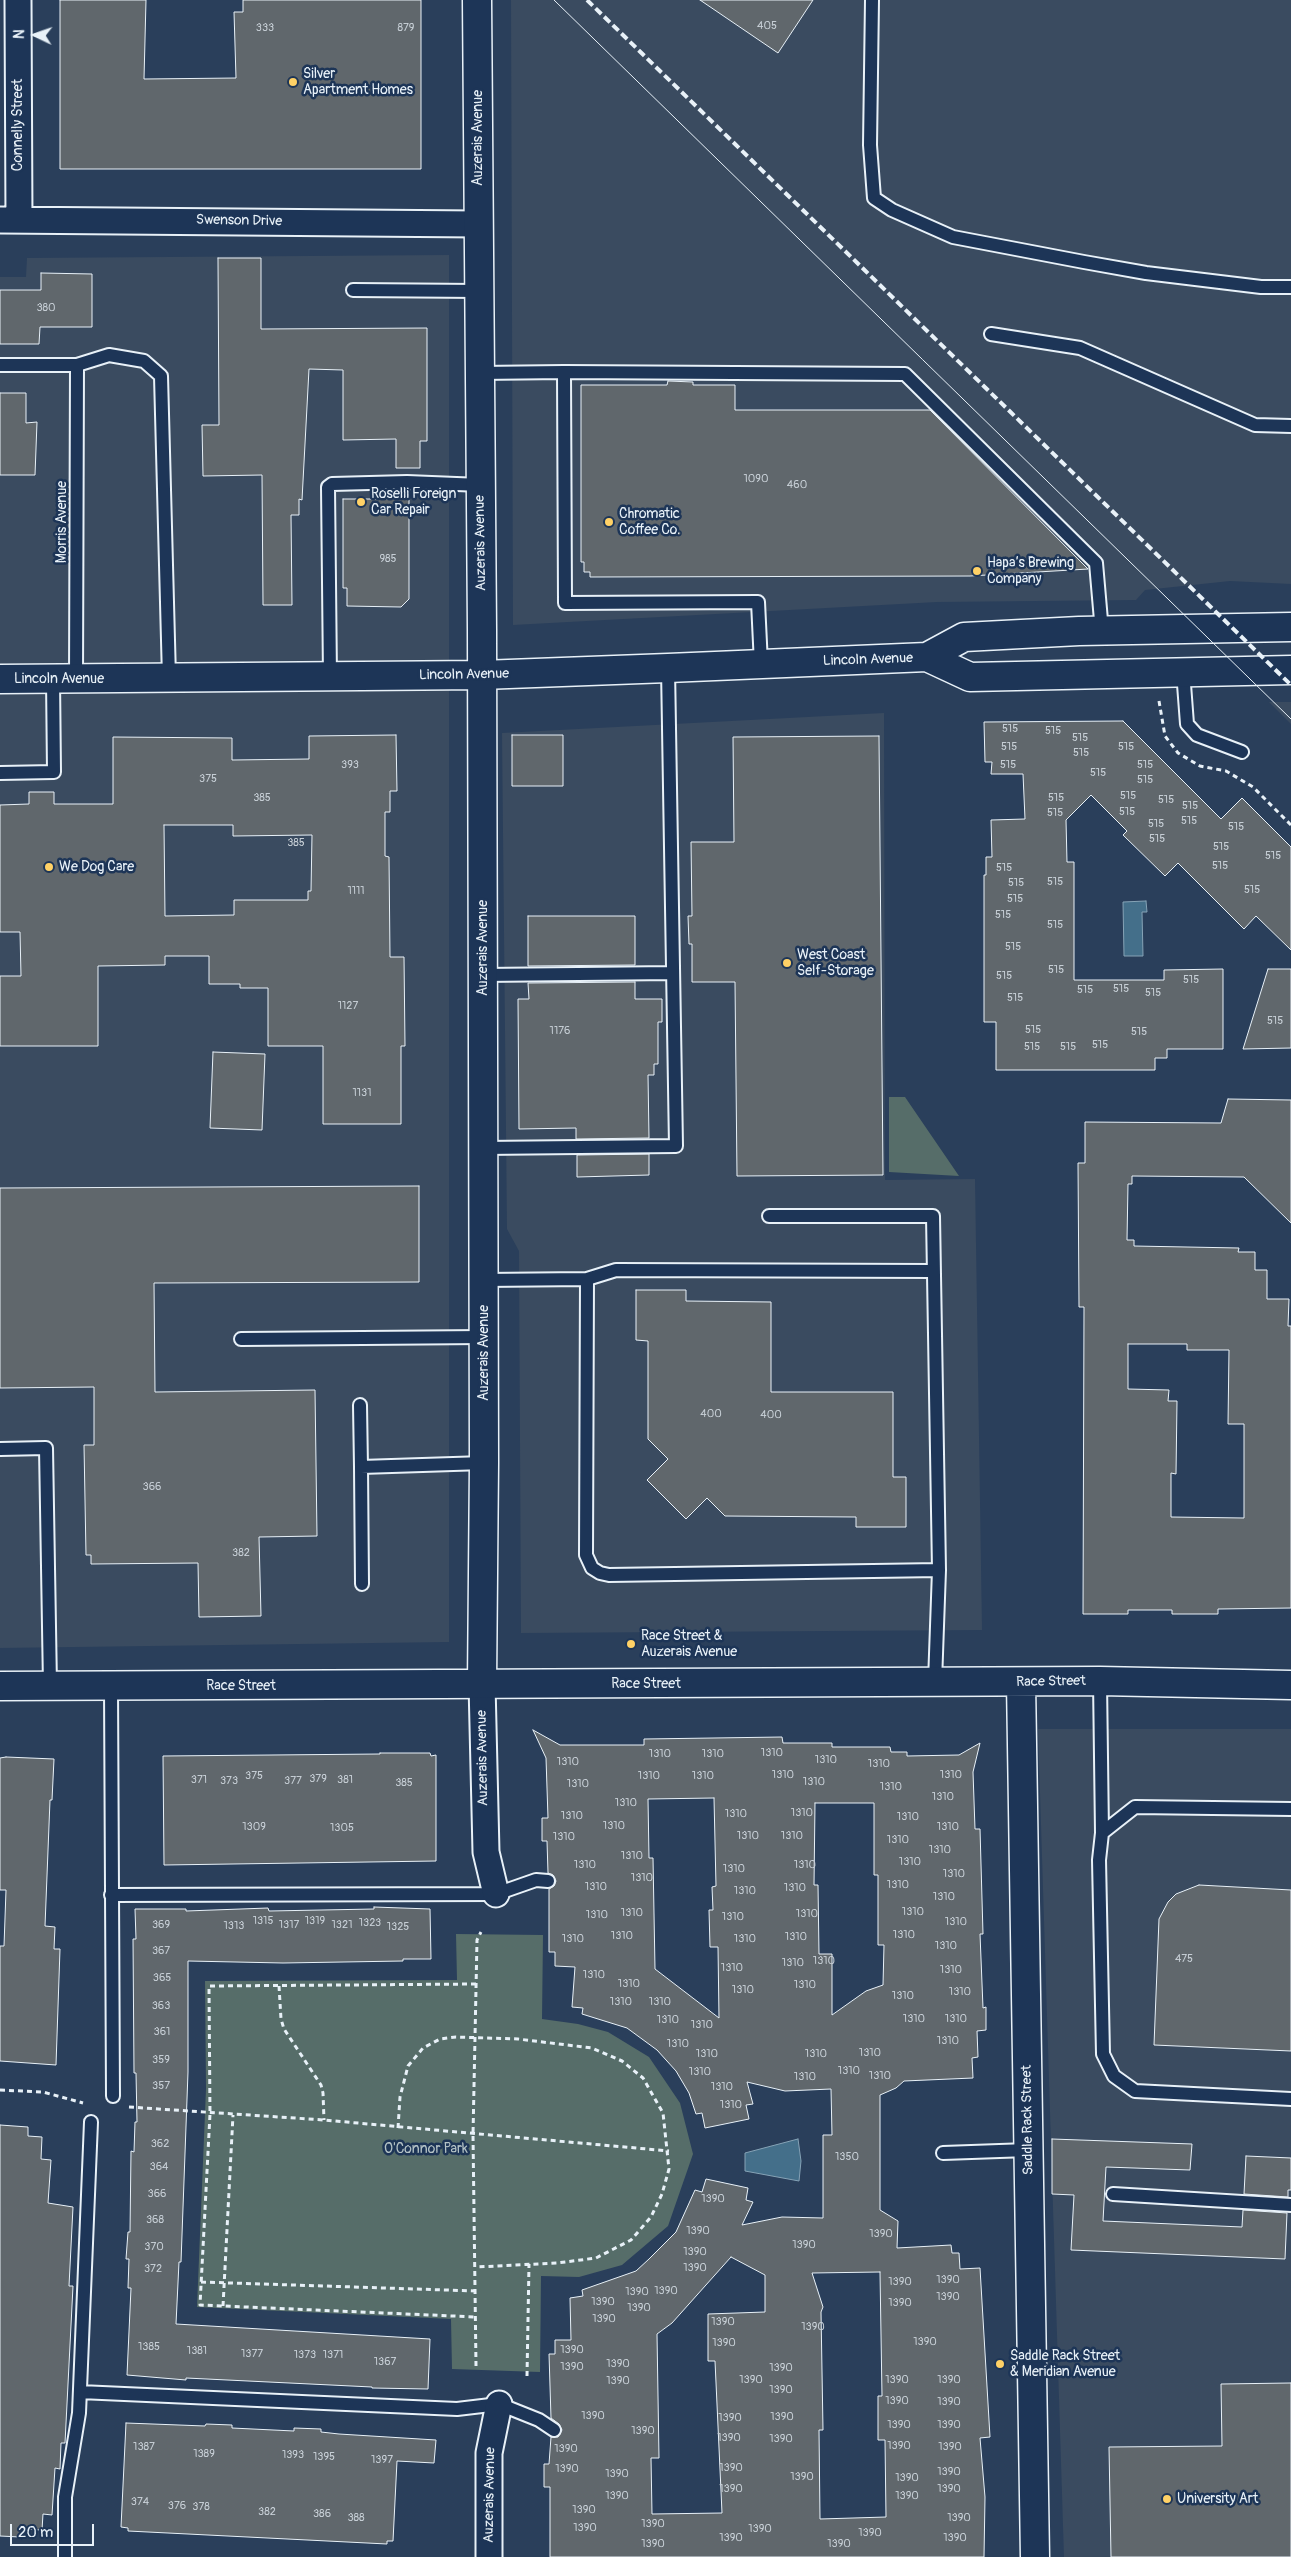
<!DOCTYPE html>
<meta charset="utf-8">
<style>
body{margin:0}
#map{position:relative;width:1291px;height:2557px;overflow:hidden;background:#2a3f5b;font-family:Pangolin,sans-serif}
canvas{display:block}
.north{position:absolute;left:10px;top:10px;width:50px;height:50px;-webkit-text-stroke:4px #1d3557;paint-order:stroke;rotate:273deg;font-size:14px;font-weight:700;line-height:20px;text-align:center;color:#e8f1f8}
.north::after{content:'';display:block;margin:auto;width:18px;height:22px;background:#e8f1f8;clip-path:polygon(50% 0,100% 100%,50% 72%,0 100%)}
.scale{position:absolute;left:10px;top:2524px;width:84px;height:22px;box-sizing:border-box;border:2px solid #e8f1f8;border-top:0;padding-left:6px;font-size:15px;line-height:18px;white-space:nowrap;color:#e8f1f8;-webkit-text-stroke:4px #1d3557;paint-order:stroke}
</style>
<div id="map">
<canvas width="1291" height="2557"></canvas>
<div class="north">N</div>
<div class="scale">20 m</div>
</div>
<script>
const ctx = document.querySelector('canvas').getContext('2d');
ctx.lineJoin = 'round';
function fillPath(path, color) {
  ctx.fillStyle = color;
  ctx.fill(path, 'evenodd');
}
function shape(rows) {
  const path = new Path2D();
  for (const r of rows) {
    path.moveTo(r[0], r[1]);
    for (let i = 2; i < r.length; i += 2) path.lineTo(r[i], r[i + 1]);
  }
  return path;
}
function strokePath(path, color, width, dash) {
  ctx.strokeStyle = color;
  ctx.lineWidth = width;
  ctx.lineCap = dash ? 'butt' : 'round';
  ctx.setLineDash(dash || []);
  ctx.stroke(path);
}
function drawText(font, color, halo, rows, align = 'center') {
  ctx.font = font + ' Pangolin,sans-serif';
  ctx.lineWidth = 5;
  ctx.setLineDash([]);
  ctx.textBaseline = 'middle';
  ctx.strokeStyle = halo;
  ctx.fillStyle = color;
  for (const [text, x, y, turn = 0] of rows) {
    ctx.save();
    ctx.translate(x, y);
    ctx.rotate((+turn || 0) * Math.PI / 180);
    ctx.textAlign = isNaN(turn) ? turn : align;
    if (halo) ctx.strokeText(text, 0, 0);
    ctx.fillText(text, 0, 0);
    ctx.restore();
  }
}
fillPath(shape([
 [511,0,1291,0,1291,584,1230,581,1145,590,1136,600,937,602,513,625],
 [449,255,449,1642,0,1648,0,277,26,277,27,258],
 [1269,702,1291,702,1291,724],
 [884,713,885,1180,975,1179,982,1630,521,1633,519,1251,507,1229,502,733],
 [1038,1729,1291,1729,1291,2557,1064,2557]
]), '#3a4b60');
fillPath(shape([
 [889,1097,905,1097,959,1176,889,1172],
 [456,1934,543,1935,542,2019,578,2024,608,2032,649,2057,680,2103,693,2154,668,2226,622,2265,579,2277,541,2276,540,2372,452,2369,451,2319,197,2307,206,2089,205,1981,457,1980]
]), '#566d69');
const water = shape([
 [1146,901,1147,912,1142,912,1143,956,1124,956,1123,902,1146,901],
 [798,2139,801,2161,799,2181,745,2171,745,2153,798,2139]
]);
fillPath(water, '#446f8a');
strokePath(water, '#86a3b6', 1);
const building = shape([
 [60,0,146,0,144,79,236,78,234,12,243,12,243,0,421,0,421,169,60,169,60,0],
 [700,0,813,0,778,53,700,0],
 [218,258,261,258,261,329,427,328,427,441,420,441,420,468,396,468,396,439,343,440,343,370,309,369,302,500,299,499,299,515,291,515,292,605,263,605,262,475,203,476,202,425,219,425,218,258],
 [41,273,92,274,92,327,40,327,39,344,0,344,0,290,41,290,41,273],
 [668,381,693,382,693,385,735,385,735,410,930,410,1088,569,970,576,590,577,590,572,584,572,584,562,581,562,581,385,667,385,668,381],
 [0,393,26,393,26,423,37,422,35,475,0,475,0,393],
 [343,499,409,499,409,599,401,607,347,606,347,588,343,588,343,499],
 [1123,721,1221,819,1242,798,1291,847,1291,950,1256,916,1244,929,1178,863,1165,876,1123,835,1127,831,1091,795,1066,820,1067,862,1074,862,1074,980,1164,980,1164,970,1223,969,1223,1049,1167,1049,1167,1058,1155,1058,1155,1070,996,1070,996,1022,984,1022,984,875,986,875,986,857,992,857,991,820,1025,819,1023,774,991,774,992,762,985,762,984,722,1123,721],
 [396,735,397,791,390,791,390,812,385,812,385,856,389,857,390,957,404,957,405,1046,401,1046,401,1124,323,1124,323,1046,268,1046,268,988,240,988,240,984,209,984,209,956,165,956,165,965,98,966,98,1046,0,1046,0,976,21,976,20,932,0,932,0,805,29,804,29,792,54,792,54,804,113,804,113,737,232,738,232,760,309,759,309,736,396,735],
 [164,825,233,825,233,836,312,835,311,891,308,891,308,900,234,900,234,915,165,916,164,825],
 [512,735,563,735,563,786,512,786,512,735],
 [879,736,883,1175,737,1176,735,982,692,982,692,944,689,944,688,916,692,916,691,842,734,842,733,737,879,736],
 [528,916,635,916,635,965,528,966,528,916],
 [1268,969,1291,969,1291,1048,1243,1049,1268,969],
 [635,982,635,999,662,999,662,1022,658,1022,658,1064,654,1064,654,1075,648,1075,649,1138,576,1139,576,1128,519,1129,518,999,529,999,528,983,635,982],
 [213,1052,265,1054,262,1130,210,1128,213,1052],
 [1228,1099,1291,1100,1291,1223,1244,1177,1132,1176,1132,1184,1128,1184,1127,1240,1134,1240,1134,1246,1239,1248,1238,1252,1255,1252,1255,1270,1267,1270,1267,1299,1289,1299,1288,1326,1291,1326,1291,1608,1218,1609,1218,1614,1172,1614,1172,1610,1128,1610,1128,1614,1083,1614,1084,1307,1079,1307,1078,1163,1085,1163,1085,1122,1221,1123,1228,1099],
 [1128,1344,1187,1344,1187,1350,1229,1350,1228,1424,1244,1424,1244,1518,1171,1517,1171,1473,1176,1474,1177,1401,1168,1401,1169,1390,1128,1389,1128,1344],
 [649,1154,649,1175,577,1177,577,1155,649,1154],
 [419,1186,419,1282,154,1283,155,1392,315,1390,317,1536,259,1537,261,1616,199,1617,198,1563,91,1564,91,1555,86,1555,84,1445,94,1445,94,1387,0,1388,0,1188,419,1186],
 [636,1290,686,1290,686,1301,771,1302,771,1392,893,1392,893,1477,906,1477,906,1527,856,1527,856,1517,725,1516,707,1498,686,1519,647,1480,668,1459,648,1439,648,1341,636,1340,636,1290],
 [533,1730,560,1745,644,1745,644,1739,782,1737,783,1743,832,1743,832,1747,890,1747,891,1752,907,1752,907,1756,959,1755,980,1743,973,1772,975,1829,980,1829,983,1934,980,1934,983,2008,986,2007,986,2030,977,2031,978,2057,972,2058,973,2078,904,2081,896,2088,880,2095,880,2210,898,2221,897,2248,951,2245,952,2253,959,2253,960,2269,980,2268,990,2437,980,2438,985,2497,984,2557,550,2557,550,2487,544,2487,544,2464,549,2464,551,2437,558,2437,562,2430,559,2424,551,2418,549,2354,555,2354,555,2340,571,2340,570,2298,583,2296,582,2290,636,2271,649,2259,676,2232,695,2190,702,2192,706,2179,748,2188,746,2200,753,2202,742,2225,782,2217,823,2218,823,2135,832,2135,831,2089,785,2091,747,2082,753,2104,746,2105,749,2119,705,2128,702,2113,696,2114,689,2093,676,2071,657,2050,627,2028,582,2014,583,2008,572,2007,575,1967,555,1966,555,1952,549,1952,549,1889,554,1886,556,1881,553,1875,548,1873,547,1841,542,1841,542,1818,548,1818,546,1758,533,1730],
 [714,1798,716,1886,712,1887,713,1910,709,1910,710,1947,718,1947,719,2018,655,1969,653,1858,649,1858,648,1799,714,1798],
 [815,1803,874,1803,874,1875,878,1875,878,1945,884,1945,883,1985,866,1991,832,2015,832,1954,819,1954,818,1885,814,1885,815,1803],
 [731,2257,765,2275,765,2312,708,2314,708,2361,715,2361,722,2513,652,2514,651,2458,659,2458,657,2334,672,2323,731,2257],
 [880,2272,882,2396,878,2396,878,2440,885,2440,886,2517,820,2519,819,2430,823,2430,821,2312,823,2307,812,2273,880,2272],
 [380,1753,430,1753,431,1756,436,1755,436,1861,164,1865,163,1756,380,1754,380,1753],
 [6,1757,54,1759,52,1800,50,1800,45,1926,55,1927,54,1949,60,1949,56,2065,0,2061,0,1946,4,1946,6,1890,0,1890,0,1758,6,1757],
 [1199,1885,1291,1890,1291,2051,1154,2045,1159,1919,1168,1902,1176,1894,1199,1885],
 [374,1907,430,1909,431,1959,403,1959,403,1961,283,1963,188,1961,188,2072,181,2262,179,2262,176,2324,430,2339,428,2389,372,2388,372,2387,186,2378,186,2380,127,2375,131,2288,128,2288,129,2259,126,2259,128,2232,130,2232,131,2151,134,2152,135,2122,137,2122,136,2073,134,2073,133,1939,136,1939,135,1909,186,1909,186,1911,268,1908,269,1911,374,1909,374,1907],
 [0,2125,28,2127,28,2136,42,2137,41,2159,51,2160,48,2203,73,2207,69,2286,73,2286,65,2443,61,2443,60,2469,55,2468,52,2515,43,2514,42,2530,21,2529,20,2537,0,2536,0,2125],
 [1052,2139,1192,2144,1190,2170,1106,2167,1103,2221,1242,2227,1243,2210,1287,2213,1285,2259,1071,2250,1074,2195,1052,2194,1052,2139],
 [1246,2156,1291,2158,1291,2190,1288,2190,1288,2197,1244,2194,1246,2156],
 [1291,2383,1291,2557,1111,2557,1109,2447,1222,2446,1221,2384,1291,2383],
 [126,2423,205,2426,206,2424,232,2425,232,2428,294,2431,294,2428,321,2429,321,2432,339,2434,436,2440,434,2463,397,2461,393,2541,387,2541,387,2544,128,2531,128,2528,121,2527,126,2423]
]);
fillPath(building, '#60676c');
strokePath(building, '#e8f1f8', 1);
const lane = shape([
 [872,0,870,145,874,198,892,210,953,237,1084,262,1146,273,1261,287,1291,287],
 [353,290,479,291],
 [991,334,1080,348,1255,425,1291,426],
 [0,365,77,365,109,355,144,361,161,376,169,678],
 [479,373,564,372],
 [761,664,758,602,565,603,564,372,905,374,1096,563,1102,632],
 [1183,671,1187,724,1197,735,1242,752],
 [330,677,328,487,332,484,407,482,481,485],
 [76,679,77,365],
 [0,773,54,772,53,679],
 [483,975,673,973],
 [483,1148,676,1146,668,668],
 [769,1216,933,1216,939,1570],
 [587,1279,616,1270,934,1271],
 [483,1280,587,1279,586,1555,592,1568,600,1573,609,1575,939,1570,935,1682],
 [241,1339,484,1337],
 [360,1405,361,1467,484,1463],
 [0,1449,46,1448,50,1686],
 [361,1467,362,1584],
 [1100,1681,1102,1833],
 [111,1686,113,2096],
 [1291,1809,1135,1807,1102,1833,1099,1860,1103,2054,1114,2076,1135,2091,1291,2099],
 [111,1895,496,1894,536,1880,548,1881],
 [943,2153,1028,2150],
 [1113,2194,1291,2205],
 [80,2392,457,2409,499,2404,539,2420,554,2430],
 [65,2557,65,2497,79,2413,91,2122]
]);
const street = shape([
 [18,0,19,220],
 [0,220,478,224],
 [482,1684,486,1852,496,1894],
 [489,2557,489,2453,499,2404]
]);
const secondary = shape([
 [477,0,482,629,484,1463,482,1684],
 [927,657,970,677,1291,670],
 [0,679,482,675,668,668,927,657,964,637,1079,631,1291,627],
 [1021,1682,1035,2557],
 [0,1686,1100,1681,1291,1685]
]);
strokePath(lane, '#e8f1f8', 16);
strokePath(street, '#e8f1f8', 29);
strokePath(secondary, '#e8f1f8', 31);
strokePath(shape([
 [1159,701,1165,736,1178,753,1200,766,1226,771,1253,787,1291,825],
 [476,1984,209,1986,210,2114,200,2305,476,2317],
 [279,1986,281,2019,284,2029,321,2085,323,2093,324,2120],
 [0,2090,43,2092,83,2103],
 [129,2107,324,2120,669,2151],
 [398,2128,400,2097,408,2066,423,2048,440,2039,456,2037,518,2039,592,2048,622,2061,643,2078,663,2113,669,2169,662,2194,651,2217,631,2240,596,2258,557,2263,476,2267],
 [201,2282,476,2291],
 [223,2306,233,2115],
 [476,2366,473,2135,477,1940,481,1932],
 [527,2376,529,2264]
]), '#e8f1f8', 3, [5, 4]);
strokePath(lane, '#1d3557', 12);
strokePath(street, '#1d3557', 25);
strokePath(secondary, '#1d3557', 28);
strokePath(shape([
 [554,0,1291,719]
]), '#e8f1f8', 1);
strokePath(shape([
 [587,0,1291,685]
]), '#e8f1f8', 4, [8, 4]);
for (const [x, y, r, color] of [
 [293,82,5,"#ffd166"],
 [361,502,5,"#ffd166"],
 [609,522,5,"#ffd166"],
 [977,571,5,"#ffd166"],
 [49,867,5,"#ffd166"],
 [787,963,5,"#ffd166"],
 [631,1644,5,"#ffd166"],
 [1000,2364,5,"#ffd166"],
 [1167,2499,5,"#ffd166"]
]) {
  const dot = new Path2D();
  dot.arc(x, y, r, 0, 2 * Math.PI);
  ctx.fillStyle = color;
  ctx.fill(dot);
  strokePath(dot, '#1d3557', 2);
}
drawText('11px', '#c6ced5', null, [
 ["405",767,26],
 ["333",265,28],
 ["879",406,28],
 ["380",46,308],
 ["1090",756,479],
 ["460",797,485],
 ["985",388,559],
 ["515",1010,729],
 ["515",1053,731],
 ["515",1080,738],
 ["515",1009,747],
 ["515",1126,747],
 ["515",1081,753],
 ["393",350,765],
 ["515",1008,765],
 ["515",1145,765],
 ["515",1098,773],
 ["375",208,779],
 ["515",1145,780],
 ["515",1128,796],
 ["385",262,798],
 ["515",1056,798],
 ["515",1166,800],
 ["515",1190,806],
 ["515",1127,812],
 ["515",1055,813],
 ["515",1189,821],
 ["515",1156,824],
 ["515",1236,827],
 ["515",1157,839],
 ["385",296,843],
 ["515",1221,847],
 ["515",1273,856],
 ["515",1220,866],
 ["515",1004,868],
 ["515",1055,882],
 ["515",1016,883],
 ["515",1252,890],
 ["1111",356,891],
 ["515",1015,899],
 ["515",1003,915],
 ["515",1055,925],
 ["515",1013,947],
 ["515",1056,970],
 ["515",1004,976],
 ["515",1191,980],
 ["515",1121,989],
 ["515",1085,990],
 ["515",1153,993],
 ["515",1015,998],
 ["1127",348,1006],
 ["515",1275,1021],
 ["515",1033,1030],
 ["1176",560,1031],
 ["515",1139,1032],
 ["515",1100,1045],
 ["515",1032,1047],
 ["515",1068,1047],
 ["1131",362,1093],
 ["400",711,1414],
 ["400",771,1415],
 ["366",152,1487],
 ["382",241,1553],
 ["1310",772,1753],
 ["1310",660,1754],
 ["1310",713,1754],
 ["1310",826,1760],
 ["1310",568,1762],
 ["1310",879,1764],
 ["1310",783,1775],
 ["1310",951,1775],
 ["375",254,1776],
 ["1310",649,1776],
 ["1310",703,1776],
 ["379",318,1779],
 ["371",199,1780],
 ["381",345,1780],
 ["373",229,1781],
 ["377",293,1781],
 ["1310",814,1782],
 ["385",404,1783],
 ["1310",578,1784],
 ["1310",891,1787],
 ["1310",943,1797],
 ["1310",626,1803],
 ["1310",802,1813],
 ["1310",736,1814],
 ["1310",572,1816],
 ["1310",908,1817],
 ["1310",614,1826],
 ["1309",254,1827],
 ["1310",948,1827],
 ["1305",342,1828],
 ["1310",748,1836],
 ["1310",792,1836],
 ["1310",564,1837],
 ["1310",898,1840],
 ["1310",940,1850],
 ["1310",632,1856],
 ["1310",910,1862],
 ["1310",585,1865],
 ["1310",805,1865],
 ["1310",734,1869],
 ["1310",954,1874],
 ["1310",642,1878],
 ["1310",898,1885],
 ["1310",596,1887],
 ["1310",795,1888],
 ["1310",745,1891],
 ["1310",944,1897],
 ["1310",913,1912],
 ["1310",632,1913],
 ["1310",807,1914],
 ["1310",597,1915],
 ["1310",733,1917],
 ["1315",263,1921],
 ["1319",315,1921],
 ["1310",956,1922],
 ["1323",370,1923],
 ["369",161,1925],
 ["1317",289,1925],
 ["1321",342,1925],
 ["1313",234,1926],
 ["1325",398,1927],
 ["1310",904,1935],
 ["1310",622,1936],
 ["1310",796,1937],
 ["1310",573,1939],
 ["1310",745,1939],
 ["1310",946,1946],
 ["367",161,1951],
 ["475",1184,1959],
 ["1310",824,1961],
 ["1310",793,1963],
 ["1310",732,1968],
 ["1310",951,1970],
 ["1310",594,1975],
 ["365",162,1978],
 ["1310",629,1984],
 ["1310",805,1985],
 ["1310",743,1990],
 ["1310",960,1992],
 ["1310",903,1996],
 ["1310",621,2002],
 ["1310",660,2002],
 ["363",161,2006],
 ["1310",914,2019],
 ["1310",956,2019],
 ["1310",668,2020],
 ["1310",702,2025],
 ["361",162,2032],
 ["1310",948,2041],
 ["1310",678,2044],
 ["1310",870,2053],
 ["1310",707,2054],
 ["1310",816,2054],
 ["359",161,2060],
 ["1310",849,2071],
 ["1310",700,2072],
 ["1310",880,2076],
 ["1310",805,2077],
 ["357",161,2086],
 ["1310",722,2087],
 ["1310",731,2105],
 ["362",160,2144],
 ["1350",847,2157],
 ["364",159,2167],
 ["366",157,2194],
 ["1390",713,2199],
 ["368",155,2220],
 ["1390",698,2231],
 ["1390",881,2234],
 ["1390",804,2245],
 ["370",154,2247],
 ["1390",695,2252],
 ["1390",695,2268],
 ["372",153,2269],
 ["1390",948,2280],
 ["1390",900,2282],
 ["1390",666,2291],
 ["1390",637,2292],
 ["1390",948,2297],
 ["1390",603,2302],
 ["1390",900,2303],
 ["1390",639,2308],
 ["1390",604,2319],
 ["1390",723,2322],
 ["1390",813,2327],
 ["1390",925,2342],
 ["1390",724,2343],
 ["1385",149,2347],
 ["1390",572,2350],
 ["1381",197,2351],
 ["1377",252,2354],
 ["1373",305,2355],
 ["1371",333,2355],
 ["1367",385,2362],
 ["1390",618,2364],
 ["1390",572,2367],
 ["1390",781,2368],
 ["1390",751,2380],
 ["1390",897,2380],
 ["1390",949,2380],
 ["1390",618,2381],
 ["1390",781,2390],
 ["1390",897,2401],
 ["1390",949,2402],
 ["1390",593,2416],
 ["1390",782,2417],
 ["1390",730,2418],
 ["1390",899,2425],
 ["1390",949,2425],
 ["1390",643,2431],
 ["1390",729,2438],
 ["1390",781,2439],
 ["1390",899,2446],
 ["1387",144,2447],
 ["1390",950,2447],
 ["1390",566,2449],
 ["1389",204,2454],
 ["1393",293,2455],
 ["1395",324,2457],
 ["1397",382,2460],
 ["1390",731,2468],
 ["1390",567,2469],
 ["1390",949,2472],
 ["1390",617,2474],
 ["1390",802,2477],
 ["1390",907,2478],
 ["1390",731,2489],
 ["1390",949,2489],
 ["1390",617,2496],
 ["1390",907,2496],
 ["374",140,2502],
 ["376",177,2506],
 ["378",201,2507],
 ["1390",584,2510],
 ["382",267,2512],
 ["386",322,2514],
 ["388",356,2518],
 ["1390",959,2518],
 ["1390",653,2524],
 ["1390",585,2528],
 ["1390",760,2529],
 ["1390",870,2533],
 ["1390",731,2538],
 ["1390",955,2538],
 ["1390",653,2544],
 ["1390",839,2544]
]);
drawText('14px', '#e8f1f8', '#1d3557', [
 ["Silver",303,74],
 ["Apartment Homes",303,90],
 ["Roselli Foreign",371,494],
 ["Car Repair",371,510],
 ["Chromatic",619,514],
 ["Coffee Co.",619,530],
 ["Hapa’s Brewing",987,563],
 ["Company",987,579],
 ["We Dog Care",59,867],
 ["West Coast",797,955],
 ["Self-Storage",797,971],
 ["Race Street &",641,1636],
 ["Auzerais Avenue",641,1652],
 ["Saddle Rack Street",1010,2356],
 ["& Meridian Avenue",1010,2372],
 ["University Art",1177,2499]
], 'left');
drawText('14px', '#e8f1f8', '#1d3557', [
 ["Connelly Street",18,125,-90],
 ["Auzerais Avenue",478,138,-90],
 ["Swenson Drive",239,221,1],
 ["Morris Avenue",62,522,-90],
 ["Auzerais Avenue",481,543,-91],
 ["Lincoln Avenue",868,660,-2],
 ["Lincoln Avenue",464,675,-1],
 ["Lincoln Avenue",59,679],
 ["Auzerais Avenue",483,948,-90],
 ["Auzerais Avenue",484,1353,-90],
 ["Race Street",1051,1682,-1],
 ["Race Street",646,1684],
 ["Race Street",241,1686],
 ["Auzerais Avenue",483,1758,-91],
 ["Saddle Rack Street",1028,2120,-91],
 ["Auzerais Avenue",490,2495,-89]
]);
drawText('14px', '#b5c3c6', '#1d3557', [
 ["O'Connor Park",426,2149]
]);
</script>
